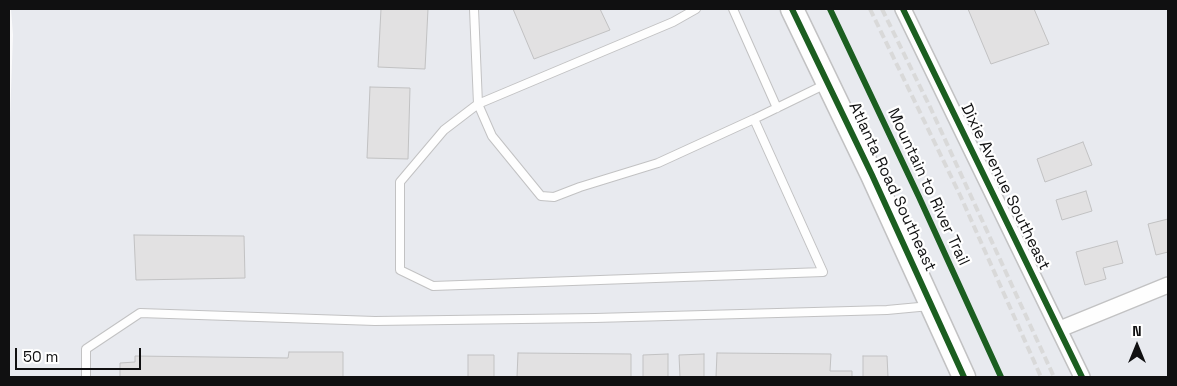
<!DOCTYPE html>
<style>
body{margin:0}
#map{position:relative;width:1177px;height:386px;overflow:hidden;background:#fafafb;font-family:"Space Grotesk",sans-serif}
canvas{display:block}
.frame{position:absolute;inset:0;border:10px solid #101011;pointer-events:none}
.north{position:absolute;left:1112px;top:321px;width:50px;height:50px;-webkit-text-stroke:4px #fff;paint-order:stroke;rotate:0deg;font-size:14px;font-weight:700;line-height:20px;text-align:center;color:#101011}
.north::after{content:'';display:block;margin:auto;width:18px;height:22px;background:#101011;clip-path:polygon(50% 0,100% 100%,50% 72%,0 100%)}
.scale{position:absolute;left:15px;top:348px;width:126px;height:22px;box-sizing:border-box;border:2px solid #101011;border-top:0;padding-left:6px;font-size:15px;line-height:18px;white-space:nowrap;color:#101011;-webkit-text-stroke:4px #fff;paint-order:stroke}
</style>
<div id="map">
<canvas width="1177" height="386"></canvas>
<div class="frame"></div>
<div class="north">N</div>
<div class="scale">50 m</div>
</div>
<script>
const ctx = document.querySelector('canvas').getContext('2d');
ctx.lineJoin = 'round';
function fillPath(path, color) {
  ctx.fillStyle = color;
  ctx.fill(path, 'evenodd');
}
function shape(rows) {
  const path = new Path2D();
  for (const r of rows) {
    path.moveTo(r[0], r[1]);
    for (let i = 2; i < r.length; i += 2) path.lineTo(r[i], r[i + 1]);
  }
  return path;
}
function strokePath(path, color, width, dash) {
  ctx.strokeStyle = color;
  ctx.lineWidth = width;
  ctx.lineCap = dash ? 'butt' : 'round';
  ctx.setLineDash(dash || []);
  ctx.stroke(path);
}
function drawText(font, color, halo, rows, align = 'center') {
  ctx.font = font + ' "Space Grotesk",sans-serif';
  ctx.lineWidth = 4.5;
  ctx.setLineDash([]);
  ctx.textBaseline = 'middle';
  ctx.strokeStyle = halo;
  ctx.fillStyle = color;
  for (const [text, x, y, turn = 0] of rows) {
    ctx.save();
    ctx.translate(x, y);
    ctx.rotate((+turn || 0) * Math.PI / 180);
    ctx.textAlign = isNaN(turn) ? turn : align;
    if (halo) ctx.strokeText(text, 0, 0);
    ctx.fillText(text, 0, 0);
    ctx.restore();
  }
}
fillPath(shape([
 [11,9,1168,9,1168,377,9,377,9,146,13,35]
]), '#e8eaef');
const building = shape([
 [381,9,428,9,425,69,378,67,381,9],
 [513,9,600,9,610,30,534,59,513,9],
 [968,9,1034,9,1049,44,991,64,968,9],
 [370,87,410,88,408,159,367,158,370,87],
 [1083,142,1092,165,1045,182,1037,159,1083,142],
 [1086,191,1092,211,1062,220,1056,200,1086,191],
 [1168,219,1168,252,1156,255,1148,224,1168,219],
 [134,235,244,236,245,278,136,280,134,235],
 [1117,241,1123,263,1103,268,1106,279,1085,285,1076,252,1117,241],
 [289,352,343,352,343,377,120,377,120,363,135,362,135,356,288,358,289,352],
 [518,353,631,354,631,377,517,377,518,353],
 [717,353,831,354,830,371,852,371,852,377,716,377,717,353],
 [668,354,668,377,643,377,643,355,668,354],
 [704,354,704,377,680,377,679,355,704,354],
 [468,355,494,355,494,377,468,377,468,355],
 [863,356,887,356,888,377,863,377,863,356]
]);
fillPath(building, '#e2e1e2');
strokePath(building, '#c2c2c3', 1);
const service = shape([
 [474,9,478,104,492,136,541,196,554,197,580,187,658,163,754,119],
 [696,9,673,22,478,104,444,130,400,182,400,270,433,286,823,272,754,119,826,84],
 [733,9,777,108],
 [86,377,86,349,140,313,375,321,595,318,887,310,930,306]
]);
const minor = shape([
 [903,9,1082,377],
 [1060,329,1168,285]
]);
const secondary = shape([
 [792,9,872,175,964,377]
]);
strokePath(service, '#c2c2c3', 10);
strokePath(minor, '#c2c2c3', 18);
strokePath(secondary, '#c2c2c3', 25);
strokePath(service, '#fefefe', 8);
strokePath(minor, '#fefefe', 15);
strokePath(secondary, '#fefefe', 22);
strokePath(shape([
 [870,9,960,195,1041,377],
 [882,9,931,109,1054,377]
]), '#d9d9d9', 4, [8, 4]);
strokePath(shape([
 [792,9,872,175,964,377],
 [830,9,919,197,1001,377],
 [903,9,1082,377]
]), '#1b5e20', 6);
drawText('16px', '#101011', '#fff', [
 ["Atlanta Road Southeast",892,187,65],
 ["Mountain to River Trail",928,187,65],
 ["Dixie Avenue Southeast",1005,187,64]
]);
</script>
